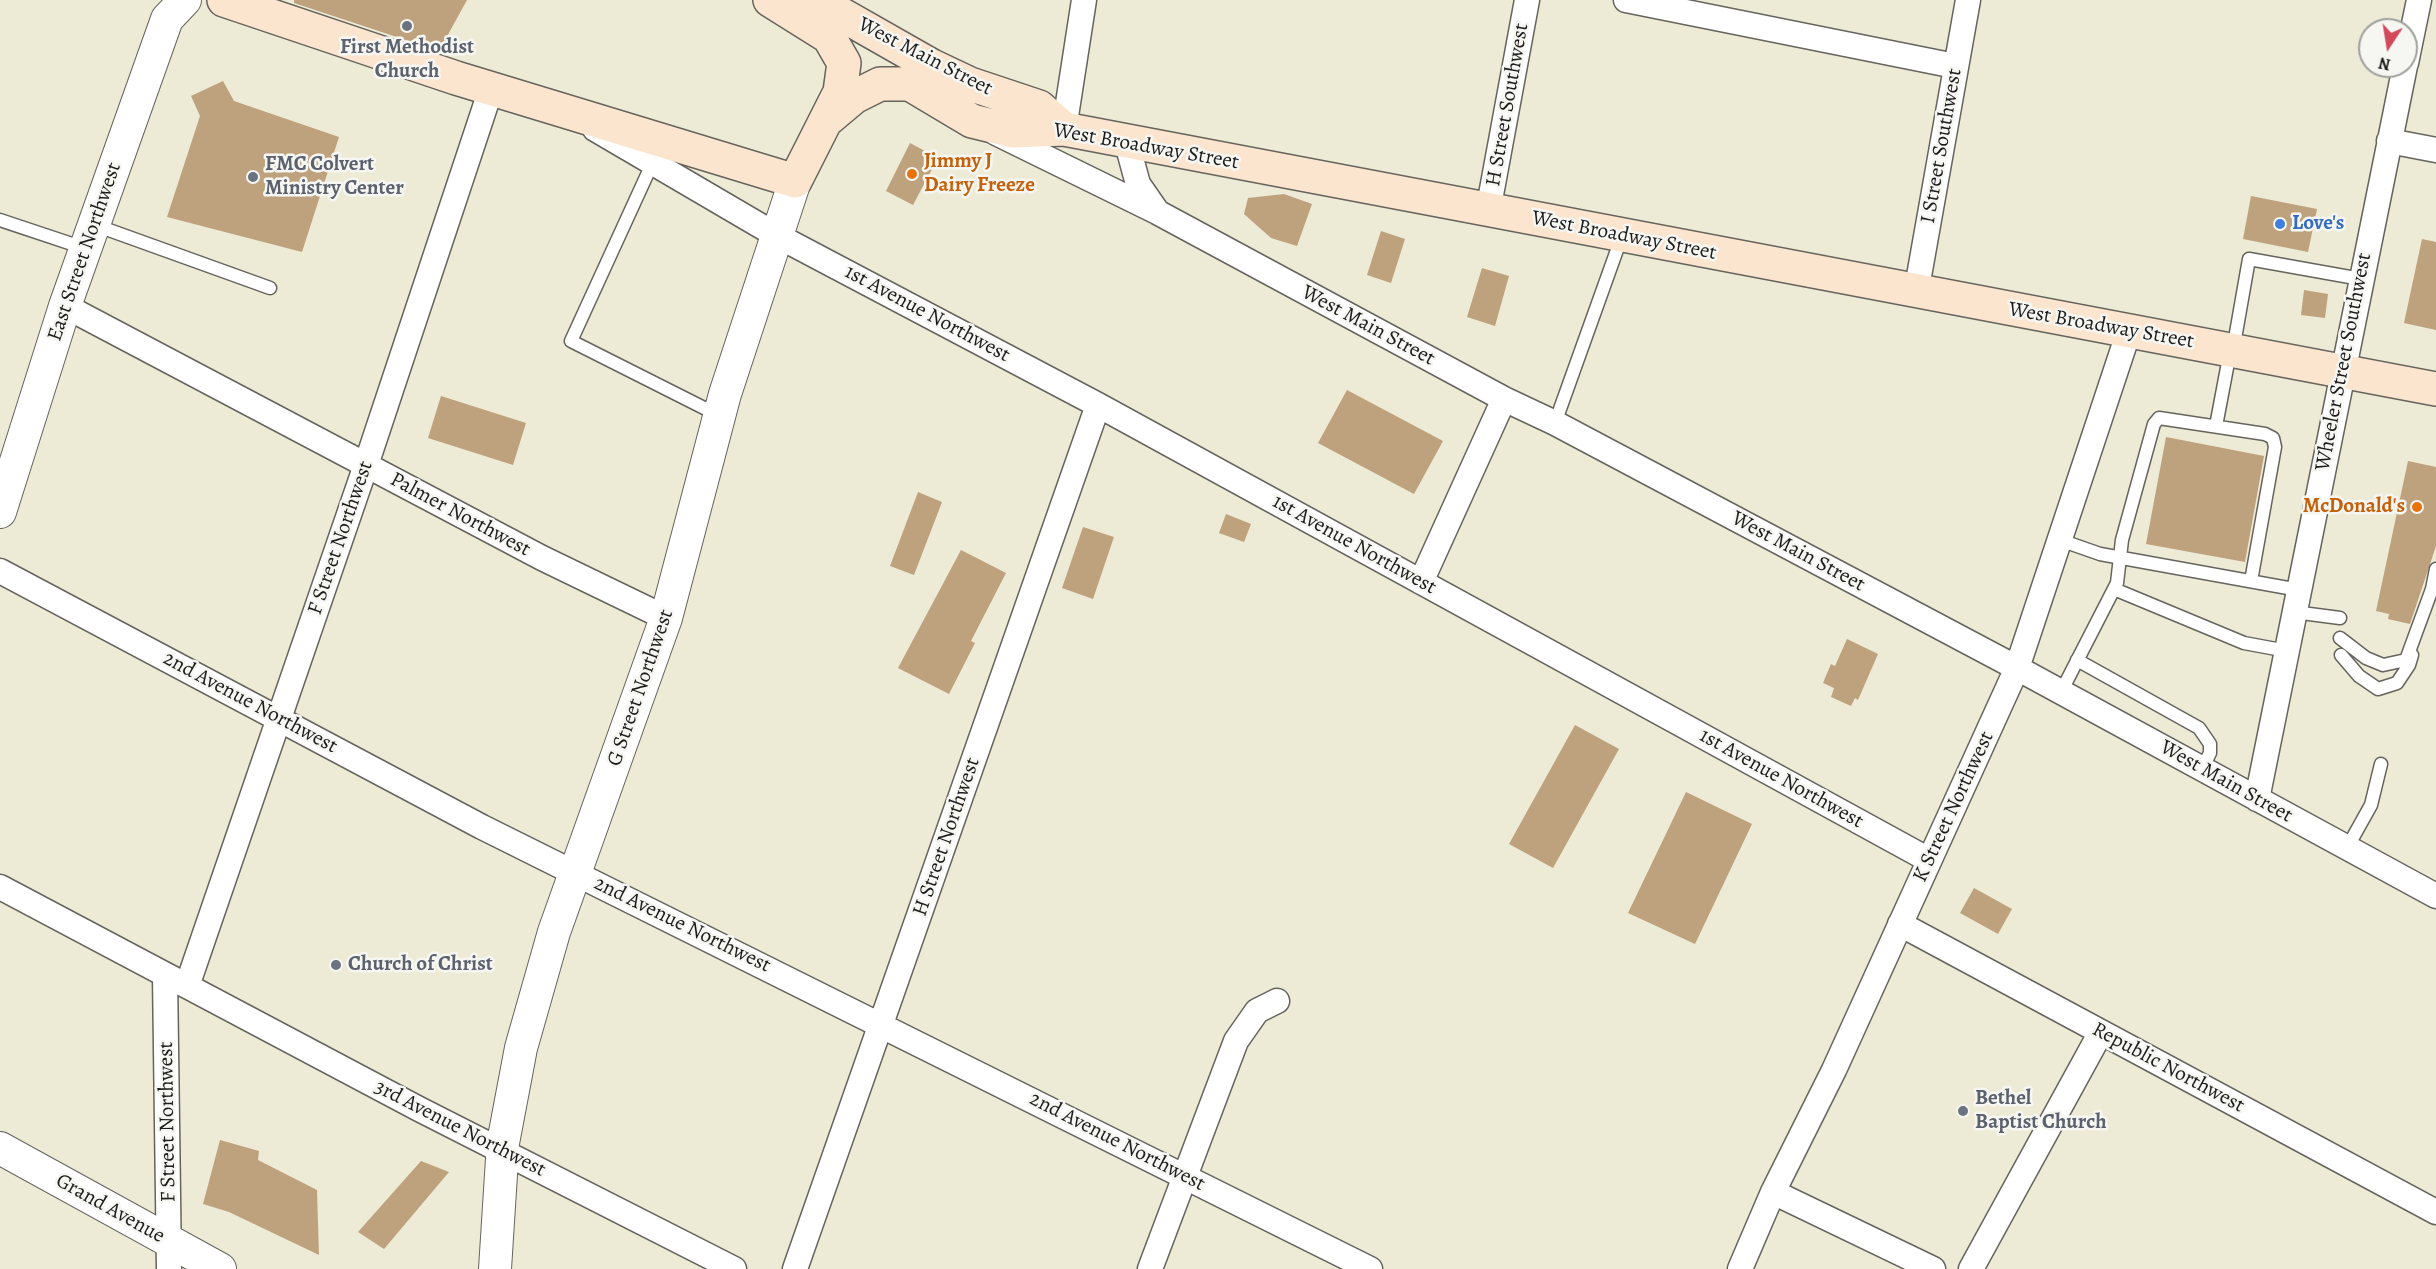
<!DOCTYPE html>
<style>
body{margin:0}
#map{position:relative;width:2436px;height:1269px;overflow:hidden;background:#edead5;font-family:Alegreya,serif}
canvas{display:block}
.north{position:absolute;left:2358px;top:18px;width:60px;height:60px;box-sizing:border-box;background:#f6f6f2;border:2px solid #9f9f9c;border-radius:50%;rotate:192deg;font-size:16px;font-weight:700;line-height:24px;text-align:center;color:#1c1c1c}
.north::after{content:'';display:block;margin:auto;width:21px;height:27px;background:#d1495b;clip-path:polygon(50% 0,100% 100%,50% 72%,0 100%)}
</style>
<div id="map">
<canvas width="2436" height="1269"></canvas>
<div class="north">N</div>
</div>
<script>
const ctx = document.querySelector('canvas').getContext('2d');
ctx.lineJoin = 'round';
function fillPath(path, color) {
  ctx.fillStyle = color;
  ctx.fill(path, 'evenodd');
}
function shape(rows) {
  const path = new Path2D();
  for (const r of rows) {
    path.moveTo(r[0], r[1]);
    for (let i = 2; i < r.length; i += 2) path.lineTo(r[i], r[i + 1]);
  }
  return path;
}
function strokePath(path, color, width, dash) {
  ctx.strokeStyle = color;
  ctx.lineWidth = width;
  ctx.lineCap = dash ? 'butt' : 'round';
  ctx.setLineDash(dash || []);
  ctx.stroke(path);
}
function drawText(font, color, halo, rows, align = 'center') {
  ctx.font = font + ' Alegreya,serif';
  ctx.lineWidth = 5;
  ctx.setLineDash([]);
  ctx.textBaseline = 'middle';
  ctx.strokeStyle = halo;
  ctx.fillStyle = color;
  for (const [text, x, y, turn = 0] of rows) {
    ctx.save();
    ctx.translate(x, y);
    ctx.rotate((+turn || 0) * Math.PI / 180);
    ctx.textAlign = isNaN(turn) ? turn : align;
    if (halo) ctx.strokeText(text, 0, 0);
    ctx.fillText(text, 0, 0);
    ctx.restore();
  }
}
fillPath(shape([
 [294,0,467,0,439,51,294,3],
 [223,81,234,101,339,137,302,252,167,217,200,116,191,96],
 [910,143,938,158,913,205,886,191],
 [1284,194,1312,204,1297,246,1271,238,1244,214,1248,198],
 [2251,196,2317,209,2308,252,2243,239],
 [1381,231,1405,239,1391,283,1367,275],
 [2422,239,2436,242,2436,330,2404,323],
 [1482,268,1509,276,1495,326,1467,317],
 [2304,290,2328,294,2325,318,2301,315],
 [1347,390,1443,441,1414,494,1318,443],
 [441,396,526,423,513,465,428,438],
 [2166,437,2264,456,2245,562,2146,544],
 [2408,461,2436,467,2436,546,2410,624,2388,619,2389,614,2376,611],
 [918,492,942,502,914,575,890,566],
 [1226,514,1251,524,1244,542,1219,533],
 [1083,527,1114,537,1093,599,1062,588],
 [961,550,1006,573,971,641,975,643,949,694,898,668],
 [1847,639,1878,654,1858,700,1855,698,1851,706,1831,697,1834,688,1823,683,1831,664,1835,666],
 [1575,725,1619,749,1553,868,1509,844],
 [1686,792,1752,824,1695,944,1628,913],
 [1974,888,2012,909,1998,934,1960,913],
 [220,1140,259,1151,258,1160,317,1190,319,1255,229,1212,203,1204],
 [421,1161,449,1172,384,1249,358,1232]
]), '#bea27d');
const service = shape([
 [652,164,571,341,718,415],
 [0,220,84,248],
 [95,225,270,288],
 [2233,350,2249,259,2361,279],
 [1555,423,1622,236],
 [2216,426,2230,352],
 [2060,540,2100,554,2299,590],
 [2114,589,2244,643,2287,651],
 [2294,612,2340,618],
 [2340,638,2366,658,2383,665,2406,660,2432,589,2436,569],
 [2341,655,2359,676,2378,689,2397,683,2409,665,2412,655],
 [2077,660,2199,728,2210,744,2210,753,2202,769],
 [2061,692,2117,583,2122,540,2154,424,2159,418,2265,434,2273,438,2275,447,2251,581],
 [2347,848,2371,805,2381,764]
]);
const minor = shape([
 [1626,0,1955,66],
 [2406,63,2419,0],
 [595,129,776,235,1098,405,1929,860],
 [1064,129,1084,0],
 [996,133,1157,212,1504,399,1555,423,2017,668,2436,896],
 [1126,140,1138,184,1156,210],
 [2389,141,2436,150],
 [1488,211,1527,0],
 [1916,293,1968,0],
 [65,306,542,558,666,618],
 [0,571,482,827,1370,1269],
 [1421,582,1504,399],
 [2257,799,2405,66],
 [0,887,419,1109,734,1269],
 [1900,924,2436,1212],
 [165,975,169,1269],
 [187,986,366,465,491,89],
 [1773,1192,1933,1269],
 [795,1269,1098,405],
 [1150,1269,1236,1041,1257,1011,1277,1001],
 [1740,1269,1773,1192,1834,1070,2017,668,2129,331],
 [1971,1269,2101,1032]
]);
const tertiary = shape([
 [0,512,65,306,167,19,185,0],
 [0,1148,220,1269],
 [495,1269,503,1143,521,1048,554,932,666,618,725,394,795,181]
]);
const secondary = shape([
 [224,0,456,78,795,181,840,92,844,63,829,37,770,0],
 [816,0,932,66,970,84,1039,107,1064,129],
 [829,118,854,97,880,84,910,84,972,121,1013,131,1064,129,2436,389]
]);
strokePath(service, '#65645d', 15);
strokePath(minor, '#65645d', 27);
strokePath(tertiary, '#65645d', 34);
strokePath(secondary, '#65645d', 36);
strokePath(service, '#fff', 12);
strokePath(minor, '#fff', 24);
strokePath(tertiary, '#fff', 32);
strokePath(secondary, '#fce5cf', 33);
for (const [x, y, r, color] of [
 [407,26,6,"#6b7280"],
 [912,174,6,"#e8710a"],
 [253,177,6,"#6b7280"],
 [2280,224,6,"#3f7fe0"],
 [2417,507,6,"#e8710a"],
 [336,965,6,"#6b7280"],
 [1963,1111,6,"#6b7280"]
]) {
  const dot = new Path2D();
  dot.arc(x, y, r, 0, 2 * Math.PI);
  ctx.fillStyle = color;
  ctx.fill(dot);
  strokePath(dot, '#f6f6f2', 2);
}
drawText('bold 21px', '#5b616d', '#f6f6f2', [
 ["First Methodist",407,48,"center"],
 ["Church",407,72,"center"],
 ["FMC Colvert",265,165],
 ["Ministry Center",265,189],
 ["Church of Christ",348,965],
 ["Bethel",1975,1099],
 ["Baptist Church",1975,1123]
], 'left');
drawText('21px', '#1c1c1c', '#f6f6f2', [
 ["West Main Street",925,57,27],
 ["H Street Southwest",1508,105,-80],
 ["I Street Southwest",1942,146,-80],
 ["West Broadway Street",1146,147,10],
 ["West Broadway Street",1624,236,11],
 ["East Street Northwest",85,252,-71],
 ["1st Avenue Northwest",927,314,28],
 ["West Main Street",1368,326,28],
 ["West Broadway Street",2101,326,10],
 ["Wheeler Street Southwest",2344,362,-79],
 ["Palmer Northwest",460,515,28],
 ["F Street Northwest",341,538,-71],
 ["1st Avenue Northwest",1354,545,29],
 ["West Main Street",1798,552,28],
 ["G Street Northwest",641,688,-71],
 ["2nd Avenue Northwest",250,703,28],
 ["1st Avenue Northwest",1781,779,29],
 ["West Main Street",2226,782,29],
 ["K Street Northwest",1954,807,-65],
 ["H Street Northwest",947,837,-71],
 ["2nd Avenue Northwest",682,925,26],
 ["Republic Northwest",2168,1068,28],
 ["F Street Northwest",168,1122,-91],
 ["3rd Avenue Northwest",460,1129,27],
 ["2nd Avenue Northwest",1117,1142,27],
 ["Grand Avenue",110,1209,29]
]);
drawText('bold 21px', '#c56008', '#f6f6f2', [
 ["Jimmy J",924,162],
 ["Dairy Freeze",924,186],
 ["McDonald's",2405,507,"right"]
], 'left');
drawText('bold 21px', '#366cbe', '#f6f6f2', [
 ["Love's",2292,224]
], 'left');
</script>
